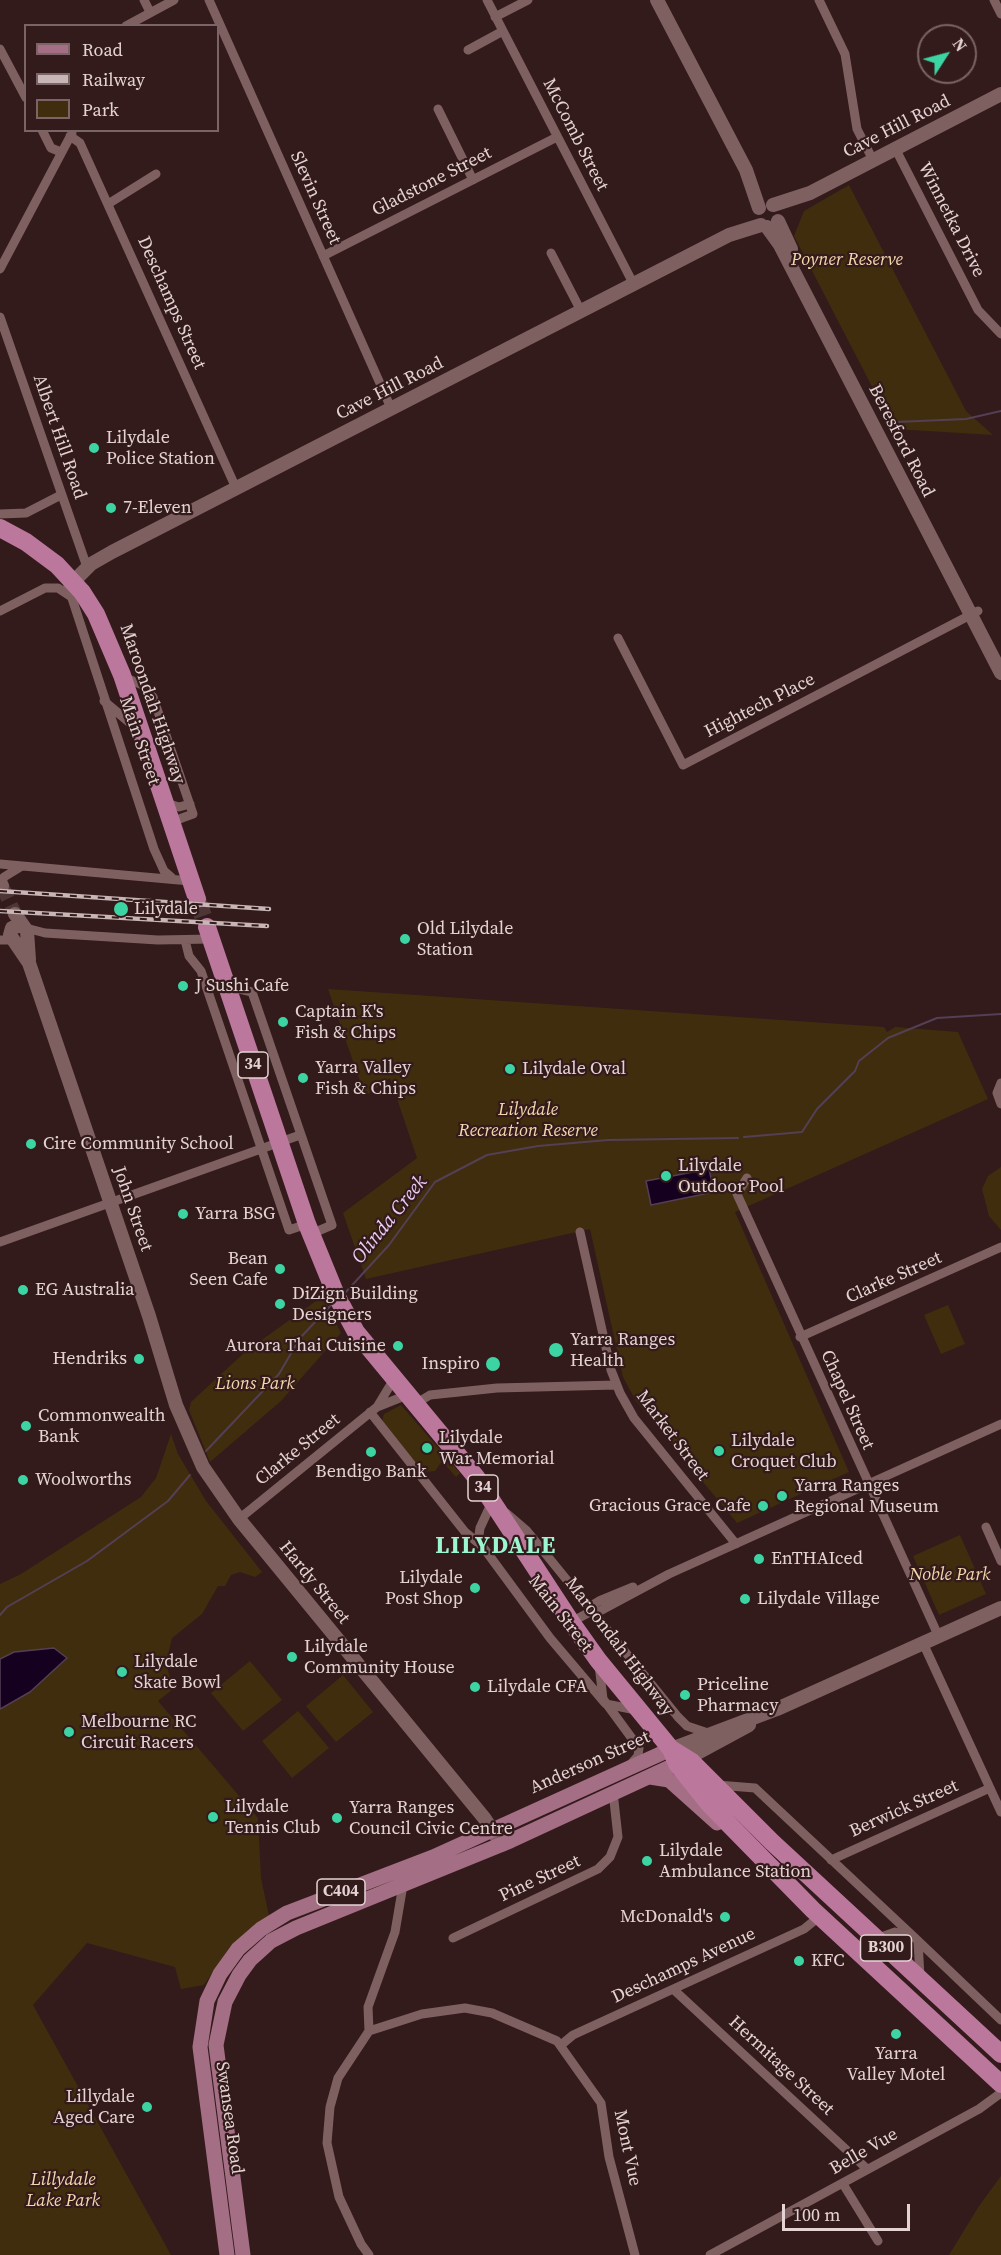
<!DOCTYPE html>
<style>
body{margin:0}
#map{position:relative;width:1001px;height:2255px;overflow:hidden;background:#331a1b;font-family:"Source Serif 4",serif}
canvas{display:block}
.legend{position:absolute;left:24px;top:24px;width:195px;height:108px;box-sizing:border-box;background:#331a1b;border:2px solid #7a6465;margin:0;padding:8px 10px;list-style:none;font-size:18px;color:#e5d3d3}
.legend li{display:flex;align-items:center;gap:12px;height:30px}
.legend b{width:30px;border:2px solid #7a6465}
.north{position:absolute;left:917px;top:24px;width:60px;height:60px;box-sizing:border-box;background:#331a1b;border:2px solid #7a6465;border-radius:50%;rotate:54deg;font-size:16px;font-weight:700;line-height:24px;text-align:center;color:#e5d3d3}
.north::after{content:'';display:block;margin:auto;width:21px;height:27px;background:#3cd4a3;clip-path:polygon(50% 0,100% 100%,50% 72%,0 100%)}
.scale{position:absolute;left:782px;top:2204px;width:128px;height:27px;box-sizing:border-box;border:3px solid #e5d3d3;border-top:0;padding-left:8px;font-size:18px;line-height:21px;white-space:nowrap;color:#e5d3d3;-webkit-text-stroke:4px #331a1b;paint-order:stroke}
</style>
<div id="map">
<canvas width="1001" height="2255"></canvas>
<ul class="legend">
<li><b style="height:8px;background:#a46e84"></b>Road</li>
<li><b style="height:8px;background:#c8b5b5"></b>Railway</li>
<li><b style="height:16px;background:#402d0e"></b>Park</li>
</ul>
<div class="north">N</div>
<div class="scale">100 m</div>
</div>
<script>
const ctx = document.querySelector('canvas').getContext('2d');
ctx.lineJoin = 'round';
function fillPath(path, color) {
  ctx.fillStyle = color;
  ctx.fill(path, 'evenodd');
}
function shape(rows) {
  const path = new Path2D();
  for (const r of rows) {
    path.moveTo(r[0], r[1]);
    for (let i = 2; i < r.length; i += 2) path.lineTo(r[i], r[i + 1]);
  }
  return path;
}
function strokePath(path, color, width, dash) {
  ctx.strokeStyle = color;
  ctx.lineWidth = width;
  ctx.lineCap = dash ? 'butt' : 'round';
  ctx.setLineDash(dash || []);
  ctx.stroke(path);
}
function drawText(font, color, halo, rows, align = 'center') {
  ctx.font = font + ' "Source Serif 4",serif';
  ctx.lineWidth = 4.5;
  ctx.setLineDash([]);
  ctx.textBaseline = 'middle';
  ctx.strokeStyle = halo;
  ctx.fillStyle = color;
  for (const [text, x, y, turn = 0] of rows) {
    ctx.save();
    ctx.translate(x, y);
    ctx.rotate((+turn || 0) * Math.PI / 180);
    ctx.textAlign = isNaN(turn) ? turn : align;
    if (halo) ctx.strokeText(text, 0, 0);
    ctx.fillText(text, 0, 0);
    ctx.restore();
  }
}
fillPath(shape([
 [849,185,966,411,993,435,894,429,794,236,804,211],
 [328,989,884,1027,887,1032,895,1027,958,1032,988,1099,735,1212,849,1472,737,1523,636,1401,623,1377,590,1229,366,1279,343,1213,417,1158,390,1078,365,1096],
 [1001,1167,1001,1230,989,1216,982,1189,988,1176],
 [323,1296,341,1333,281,1401,210,1462,189,1410,191,1402,245,1352],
 [948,1305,965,1344,941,1354,924,1315],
 [401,1405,460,1473,456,1477,442,1461,435,1471,422,1472,382,1421,384,1414],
 [171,1434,178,1454,206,1501,262,1572,255,1577,240,1572,231,1575,225,1586,218,1586,202,1614,172,1638,166,1663,173,1689,158,1701,258,1818,261,1878,269,1916,229,1948,204,1985,181,1989,175,1967,87,1943,33,2005,171,2255,0,2255,0,1584,21,1574,141,1497,156,1478],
 [960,1535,986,1594,939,1615,913,1556],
 [250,1661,282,1700,243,1731,211,1693],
 [343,1675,373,1712,336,1742,306,1706],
 [298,1711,329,1748,292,1778,262,1741],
 [1001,2176,1001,2255,949,2255,979,2206]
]), '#402d0e');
const water = shape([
 [709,1169,714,1192,651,1205,646,1181,709,1169],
 [54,1648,67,1658,30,1692,0,1709,0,1659,14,1652,54,1648]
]);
fillPath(water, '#16001f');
strokePath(water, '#543f55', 1.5);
strokePath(shape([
 [896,422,966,419,1001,411],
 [744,1137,802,1132,817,1109,855,1071,859,1061,888,1038,937,1018,1001,1014],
 [344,1294,389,1245,435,1182,487,1155,538,1146,608,1140,738,1138],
 [206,1451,279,1374,300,1338,333,1303],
 [0,1615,7,1607,87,1561,168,1501,190,1475]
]), '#543f55', 2);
strokePath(shape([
 [2,886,15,914]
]), '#4e3637', 14, [14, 7]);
strokePath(shape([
 [197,899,207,927]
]), '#4e3637', 18, [18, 9]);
strokePath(shape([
 [144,0,150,12],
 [209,0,391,408],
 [487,0,634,285],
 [819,0,845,54,857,129,873,160],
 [994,0,1001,14],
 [495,17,528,0],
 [126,26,174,0],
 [0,49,26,98],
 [468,50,503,31],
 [438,109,473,180],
 [42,130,51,148,61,152],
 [70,136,80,143,236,488],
 [895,148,978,310,1001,334],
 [108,204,156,174],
 [551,253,581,311],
 [323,256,557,137],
 [0,269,72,133],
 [0,317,87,567],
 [0,514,26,513,61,495],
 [68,586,154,849,164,871,172,878],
 [0,611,45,588,58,588,73,598],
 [618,638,683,765,978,611],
 [122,676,142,685,153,697,193,814,171,822],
 [104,701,137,729],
 [166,803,179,807,190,804],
 [0,864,190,881],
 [1,884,4,877,22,866],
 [26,928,45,933,158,940,211,939],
 [0,940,13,940],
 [185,940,189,956,201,971,289,1230,307,1224],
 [227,986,252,992,332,1225,311,1234],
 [1001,1083,997,1093,1001,1104],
 [747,1178,737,1194,938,1635],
 [580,1232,611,1370,620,1393,634,1418,736,1544],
 [0,1242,300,1135],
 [800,1337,1001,1247],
 [415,1404,430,1395,497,1388,616,1385],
 [377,1407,407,1395],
 [370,1412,465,1532,483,1547,550,1638,605,1703],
 [506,1513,527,1531,562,1574,678,1717,687,1726,708,1733],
 [239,1519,377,1407,394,1379],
 [986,1527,1001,1561],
 [478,1542,480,1528,492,1502],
 [592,1611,594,1604,599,1601,633,1587],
 [571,1622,592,1611,598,1612,669,1574,1001,1424],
 [923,1643,1001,1812],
 [599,1665,603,1699,639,1748,638,1756,631,1764],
 [606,1704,636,1710],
 [717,1785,755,1788,914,1937],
 [831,1860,990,1788],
 [453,1938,598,1869,610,1857,618,1837,613,1792],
 [876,1939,895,1932,914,1937,1001,2020],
 [918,1941,920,1977],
 [673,1989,866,2168],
 [369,2031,422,2014,465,2008,492,2013,557,2041,601,2103,609,2157,635,2255],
 [561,2045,573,2035,804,1929,820,1916],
 [843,2184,878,2241],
 [369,2255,361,2244,339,2197,327,2143,330,2107,338,2078,369,2031,368,2007,395,1932,403,1885],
 [710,2255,979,2109,1001,2093]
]), '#7f6061', 9);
strokePath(shape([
 [657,0,746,170,759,208],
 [773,205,810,193,1001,94],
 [778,221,791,249],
 [767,227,780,245,1001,673],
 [73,582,91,564,112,552,729,235,761,225],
 [0,882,2,886],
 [15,914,27,931,29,960],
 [21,925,12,928,10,935,29,963,149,1316,176,1405,203,1467,239,1519,485,1819,502,1845],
 [671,1749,777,1709,1001,1608],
 [688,1758,749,1725]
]), '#7f6061', 14);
strokePath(shape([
 [650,1777,669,1780,717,1823],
 [227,2255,200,2047,207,2001,220,1974,238,1949,261,1929,287,1913,433,1857,671,1749],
 [243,2255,216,2045,225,2002,239,1975,250,1960,271,1941,296,1928,510,1841,685,1760]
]), '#a46e84', 15);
strokePath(shape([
 [0,528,26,542,57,565,82,592,96,614,122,675,197,899],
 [207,927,307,1224,336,1295,356,1332,476,1477,571,1622,598,1660,671,1749,677,1764,709,1804,813,1910,1001,2084],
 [671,1749,692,1762,772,1842,1001,2054]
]), '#bc779c', 18);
const rail = shape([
 [0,891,269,909],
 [0,911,267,926]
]);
strokePath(rail, '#c8b5b5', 4.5);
strokePath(rail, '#331a1b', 2, [7]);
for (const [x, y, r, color] of [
 [94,448,6,"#3cd4a3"],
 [111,508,6,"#3cd4a3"],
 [121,909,8,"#3cd4a3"],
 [405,939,6,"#3cd4a3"],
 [183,986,6,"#3cd4a3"],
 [283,1022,6,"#3cd4a3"],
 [510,1069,6,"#3cd4a3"],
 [303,1078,6,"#3cd4a3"],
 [31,1144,6,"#3cd4a3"],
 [666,1176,6,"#3cd4a3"],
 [183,1214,6,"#3cd4a3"],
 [280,1269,6,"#3cd4a3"],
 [23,1290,6,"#3cd4a3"],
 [280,1304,6,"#3cd4a3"],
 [398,1346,6,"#3cd4a3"],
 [556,1350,8,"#3cd4a3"],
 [139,1359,6,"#3cd4a3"],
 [493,1364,8,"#3cd4a3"],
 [26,1426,6,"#3cd4a3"],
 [427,1448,6,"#3cd4a3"],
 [719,1451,6,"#3cd4a3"],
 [371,1452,6,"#3cd4a3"],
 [23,1480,6,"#3cd4a3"],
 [782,1496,6,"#3cd4a3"],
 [763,1506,6,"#3cd4a3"],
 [759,1559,6,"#3cd4a3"],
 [475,1588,6,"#3cd4a3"],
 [745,1599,6,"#3cd4a3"],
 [292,1657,6,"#3cd4a3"],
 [122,1672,6,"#3cd4a3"],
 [475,1687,6,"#3cd4a3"],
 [685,1695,6,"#3cd4a3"],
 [69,1732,6,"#3cd4a3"],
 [213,1817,6,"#3cd4a3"],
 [337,1818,6,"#3cd4a3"],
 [647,1861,6,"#3cd4a3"],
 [725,1917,6,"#3cd4a3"],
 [799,1961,6,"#3cd4a3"],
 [896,2034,6,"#3cd4a3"],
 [147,2107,6,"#3cd4a3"]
]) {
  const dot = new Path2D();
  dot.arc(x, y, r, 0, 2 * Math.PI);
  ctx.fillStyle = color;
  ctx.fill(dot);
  strokePath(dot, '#331a1b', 2);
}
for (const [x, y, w] of [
 [253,1065,30],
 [483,1488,30],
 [341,1892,48],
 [886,1948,51]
]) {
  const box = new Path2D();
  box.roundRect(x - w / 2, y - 13, w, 26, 4.5);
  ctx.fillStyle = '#331a1b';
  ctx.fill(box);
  strokePath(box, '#e5d3d3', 1.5);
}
drawText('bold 16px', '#e5d3d3', null, [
 ["34",253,1065],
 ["34",483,1488],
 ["C404",341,1892],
 ["B300",886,1948]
]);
drawText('18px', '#e5d3d3', '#331a1b', [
 ["Cave Hill Road",897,127,-27],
 ["McComb Street",575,135,63],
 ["Gladstone Street",432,182,-27],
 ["Slevin Street",315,198,66],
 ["Winnetka Drive",951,220,63],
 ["Deschamps Street",171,303,66],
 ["Cave Hill Road",390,389,-27],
 ["Albert Hill Road",59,437,71],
 ["Beresford Road",901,441,63],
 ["Maroondah Highway",152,704,71],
 ["Hightech Place",760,706,-27],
 ["Main Street",139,741,71],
 ["John Street",132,1209,71],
 ["Clarke Street",894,1278,-24],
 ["Chapel Street",847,1400,66],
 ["Market Street",672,1436,53],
 ["Clarke Street",298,1450,-39],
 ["Hardy Street",314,1583,51],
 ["Main Street",560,1614,52],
 ["Maroondah Highway",619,1647,53],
 ["Anderson Street",590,1763,-24],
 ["Berwick Street",904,1809,-24],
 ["Pine Street",540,1879,-25],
 ["Deschamps Avenue",684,1966,-25],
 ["Hermitage Street",781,2066,43],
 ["Swansea Road",229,2118,82],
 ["Mont Vue",627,2148,78],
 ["Belle Vue",864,2152,-30]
]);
drawText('italic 18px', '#f4d7ad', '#331a1b', [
 ["Poyner Reserve",847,260],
 ["Lilydale",528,1110],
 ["Recreation Reserve",528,1131],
 ["Lions Park",255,1384],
 ["Noble Park",950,1575],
 ["Lillydale",63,2180],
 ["Lake Park",63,2201]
]);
drawText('18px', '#e5d3d3', '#331a1b', [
 ["Lilydale",106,438],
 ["Police Station",106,459],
 ["7-Eleven",123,508],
 ["Lilydale",134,909],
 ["Old Lilydale",417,929],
 ["Station",417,950],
 ["J Sushi Cafe",195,986],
 ["Captain K's",295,1012],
 ["Fish & Chips",295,1033],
 ["Yarra Valley",315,1068],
 ["Fish & Chips",315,1089],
 ["Lilydale Oval",522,1069],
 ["Cire Community School",43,1144],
 ["Lilydale",678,1166],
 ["Outdoor Pool",678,1187],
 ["Yarra BSG",195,1214],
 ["Bean",268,1259,"right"],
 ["Seen Cafe",268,1280,"right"],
 ["EG Australia",35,1290],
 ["DiZign Building",292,1294],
 ["Designers",292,1315],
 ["Yarra Ranges",570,1340],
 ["Health",570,1361],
 ["Aurora Thai Cuisine",386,1346,"right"],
 ["Hendriks",127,1359,"right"],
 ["Inspiro",480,1364,"right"],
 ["Commonwealth",38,1416],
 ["Bank",38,1437],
 ["Lilydale",439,1438],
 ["War Memorial",439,1459],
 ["Lilydale",731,1441],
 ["Croquet Club",731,1462],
 ["Bendigo Bank",371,1472,"center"],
 ["Woolworths",35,1480],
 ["Yarra Ranges",794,1486],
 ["Regional Museum",794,1507],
 ["Gracious Grace Cafe",751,1506,"right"],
 ["EnTHAIced",771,1559],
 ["Lilydale",463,1578,"right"],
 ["Post Shop",463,1599,"right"],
 ["Lilydale Village",757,1599],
 ["Lilydale",304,1647],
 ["Community House",304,1668],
 ["Lilydale",134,1662],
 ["Skate Bowl",134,1683],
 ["Priceline",697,1685],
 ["Pharmacy",697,1706],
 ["Lilydale CFA",487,1687],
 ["Melbourne RC",81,1722],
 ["Circuit Racers",81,1743],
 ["Lilydale",225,1807],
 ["Tennis Club",225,1828],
 ["Yarra Ranges",349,1808],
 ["Council Civic Centre",349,1829],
 ["Lilydale",659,1851],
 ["Ambulance Station",659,1872],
 ["McDonald's",713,1917,"right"],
 ["KFC",811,1961],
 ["Yarra",896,2054,"center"],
 ["Valley Motel",896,2075,"center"],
 ["Lillydale",135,2097,"right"],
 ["Aged Care",135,2118,"right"]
], 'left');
drawText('italic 20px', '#ebcdf6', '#331a1b', [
 ["Olinda Creek",390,1220,-51]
]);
ctx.letterSpacing = '1.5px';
drawText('bold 24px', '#9df6d2', '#331a1b', [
 ["LILYDALE",496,1547]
]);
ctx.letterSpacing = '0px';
</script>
